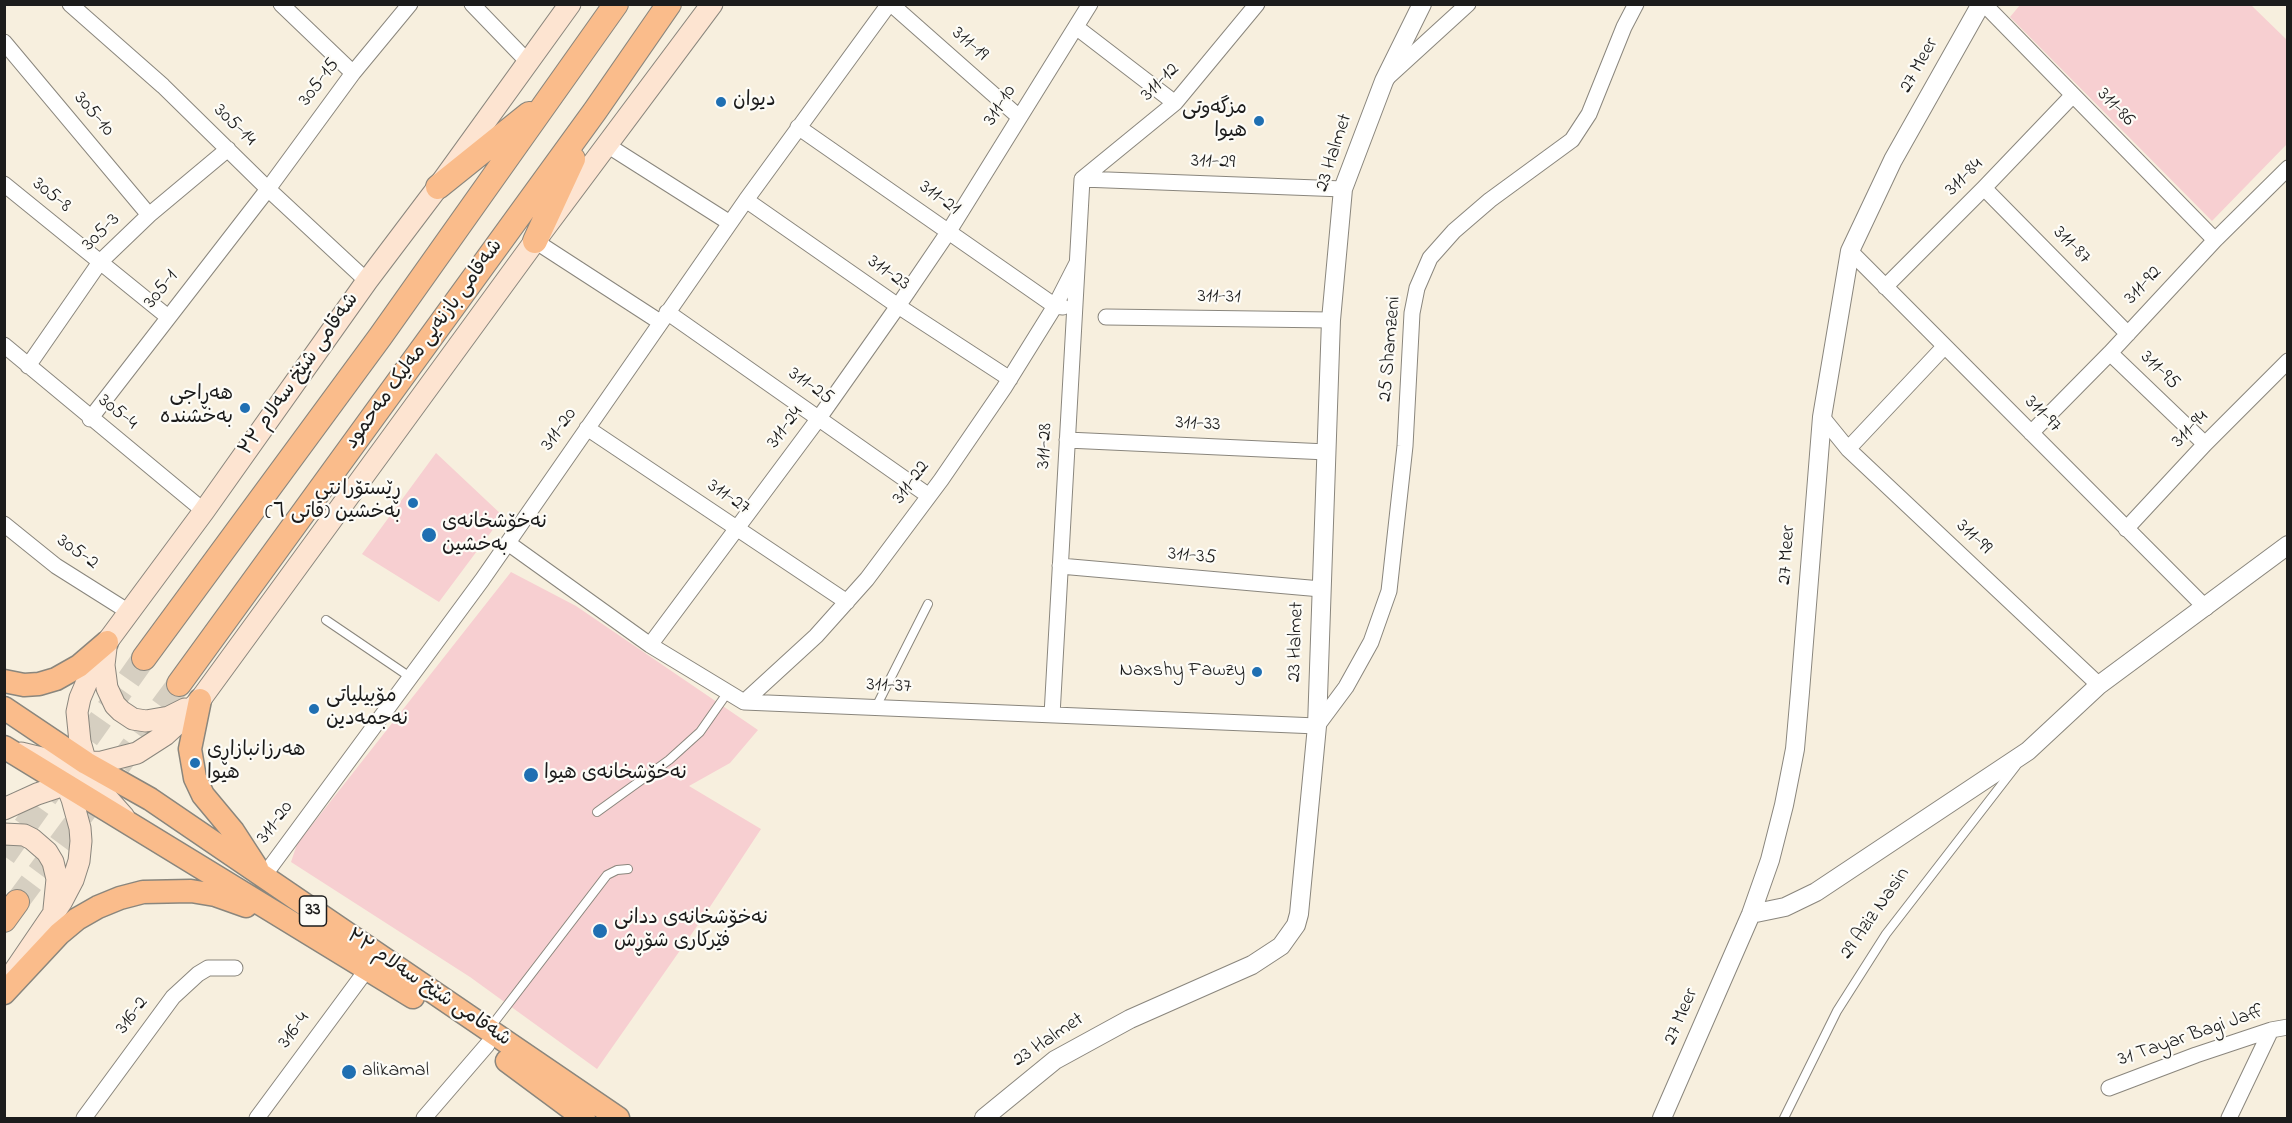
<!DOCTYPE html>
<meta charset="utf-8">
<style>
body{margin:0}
#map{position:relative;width:2292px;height:1123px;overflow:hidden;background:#f7efde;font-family:"Indie Flower",sans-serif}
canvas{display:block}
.frame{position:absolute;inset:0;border:6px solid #1c1c1c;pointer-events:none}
</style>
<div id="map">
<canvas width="2292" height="1123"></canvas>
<div class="frame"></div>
</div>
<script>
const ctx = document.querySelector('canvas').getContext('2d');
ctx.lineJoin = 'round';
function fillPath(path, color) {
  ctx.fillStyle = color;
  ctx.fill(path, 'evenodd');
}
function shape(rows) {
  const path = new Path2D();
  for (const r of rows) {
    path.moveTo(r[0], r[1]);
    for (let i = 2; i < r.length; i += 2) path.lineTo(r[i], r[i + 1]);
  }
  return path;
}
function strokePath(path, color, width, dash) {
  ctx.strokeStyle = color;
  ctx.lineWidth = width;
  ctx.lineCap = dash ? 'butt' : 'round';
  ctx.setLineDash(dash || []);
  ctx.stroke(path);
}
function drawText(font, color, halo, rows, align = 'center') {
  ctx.font = font + ' "Indie Flower","Playpen Sans Arabic",sans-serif';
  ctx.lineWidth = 4.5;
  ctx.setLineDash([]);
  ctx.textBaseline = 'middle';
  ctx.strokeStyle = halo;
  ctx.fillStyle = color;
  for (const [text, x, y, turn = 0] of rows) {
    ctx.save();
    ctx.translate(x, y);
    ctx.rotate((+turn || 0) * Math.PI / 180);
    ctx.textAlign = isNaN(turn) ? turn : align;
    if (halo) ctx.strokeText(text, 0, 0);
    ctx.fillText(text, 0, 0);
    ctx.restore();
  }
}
fillPath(shape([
 [2020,5,2251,5,2287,40,2287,144,2212,221,2010,17],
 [436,453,503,516,439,602,362,554],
 [511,572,576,606,758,730,730,763,689,786,761,829,702,919,597,1069,470,977,291,862,297,844]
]), '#f7cfd1');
strokePath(shape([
 [119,765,179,684],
 [4,856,144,658],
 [17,902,89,805]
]), '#d6cfc1', 24, [24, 12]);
const service = shape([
 [326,620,410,677],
 [876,707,928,604],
 [597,812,669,760,700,732,728,692],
 [489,1029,607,875,617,870,628,869],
 [1784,1118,1837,1011,1886,934,2016,766]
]);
const minor = shape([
 [70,4,163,86,268,189,367,281],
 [281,4,353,73],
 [472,4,528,62],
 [891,4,1019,117],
 [1984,4,2215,240],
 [1076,27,1175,103],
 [4,42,149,215],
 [1388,77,1468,4],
 [798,127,1055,306,1063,307],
 [607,145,730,223],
 [1082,179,1343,189],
 [1082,179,1175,103,1257,4],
 [4,184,168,317],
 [1984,188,2128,334],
 [746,200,898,306,1010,379],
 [535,241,660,322],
 [1850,251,2206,608],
 [1885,287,1984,188,2073,95],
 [667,312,929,496],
 [1106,317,1331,320],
 [4,345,204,511],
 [2110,353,2205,444],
 [28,366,100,262,149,215,228,149],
 [1822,417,1848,449,2099,685],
 [90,419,268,189,353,73,410,4],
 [587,428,847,602],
 [2031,433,2110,353,2215,240,2288,168],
 [1067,440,1327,452],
 [1848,449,1944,347],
 [4,524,56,566,129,612],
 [2126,529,2205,444,2288,361],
 [508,543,650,645,744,702,1317,726,1346,687,1371,642,1389,591,1405,446,1412,313,1417,288,1430,258,1454,231,1490,200,1572,140,1589,114,1624,27,1636,4],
 [1060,566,1321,589],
 [650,645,819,418,898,306,949,231,1090,4],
 [744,702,816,636,867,579,941,480,1004,388,1055,306,1077,263],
 [1052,715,1082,179],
 [263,877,482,580,746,200,889,4],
 [2109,1088,2196,1055,2271,1030,2288,1027],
 [84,1118,173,997,198,974,208,968,235,968],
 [257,1118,368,968],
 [424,1118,487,1045],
 [2229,1118,2271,1030]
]);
const tertiary = shape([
 [1751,914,1785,907,1816,892,2028,751,2099,685,2288,545],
 [984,1118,1055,1060,1130,1019,1252,965,1281,946,1296,925,1299,914,1317,726,1331,320,1343,189,1384,81,1422,4],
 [1662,1118,1751,914,1770,860,1784,805,1795,749,1800,692,1822,417,1850,251,1893,160,1981,4]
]);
const secondary = shape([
 [106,648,104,665,107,688,115,705,121,711,133,719,146,721,169,717,185,709],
 [21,753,62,763,102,762,137,753,165,735,177,724,200,700,535,241,712,4],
 [4,809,37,794,67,784,78,782],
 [124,817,108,799,91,774,86,763,80,742,77,712,80,698,95,663,107,642,204,511,367,281,438,187,570,4],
 [4,834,24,835,32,839,47,852,53,862,57,879,54,909],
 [15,970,62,901,73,880,79,861,81,841,80,828,72,799,63,777]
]);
const primary = shape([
 [4,681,24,685,39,684,56,679,79,666,107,642],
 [200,700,190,749,195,778,203,795,233,831,257,868],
 [4,708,86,763,150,799,618,1118],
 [4,747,413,997],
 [4,993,59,934,77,919,98,907,120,898,143,892,191,891,215,895,246,906],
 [507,1061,584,1118]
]);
const trunk = shape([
 [438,187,529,114],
 [535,241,573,159],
 [144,658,380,337,616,4],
 [179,684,595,111,669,4],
 [4,920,17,902]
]);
strokePath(service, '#8a867d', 10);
strokePath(minor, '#8a867d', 17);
strokePath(tertiary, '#8a867d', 20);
strokePath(secondary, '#8a867d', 23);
strokePath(primary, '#8a867d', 25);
strokePath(trunk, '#8a867d', 26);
strokePath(service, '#fff', 8);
strokePath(minor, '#fff', 15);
strokePath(tertiary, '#fff', 18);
strokePath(secondary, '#fde4d1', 21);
strokePath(primary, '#fabc8b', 22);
strokePath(trunk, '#fabc8b', 24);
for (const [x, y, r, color] of [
 [721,102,6,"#1f6fb2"],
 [1259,121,6,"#1f6fb2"],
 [245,408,6,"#1f6fb2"],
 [413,503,6,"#1f6fb2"],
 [429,535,8,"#1f6fb2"],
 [1257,672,6,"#1f6fb2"],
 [314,709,6,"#1f6fb2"],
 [195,763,6,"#1f6fb2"],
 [531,775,8,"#1f6fb2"],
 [600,931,8,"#1f6fb2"],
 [349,1072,8,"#1f6fb2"]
]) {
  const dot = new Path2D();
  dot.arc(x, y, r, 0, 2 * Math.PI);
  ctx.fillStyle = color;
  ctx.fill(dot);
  strokePath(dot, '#fdfcf7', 2);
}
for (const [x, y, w] of [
 [313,911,27]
]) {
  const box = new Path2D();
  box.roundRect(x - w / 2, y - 15, w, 30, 4.5);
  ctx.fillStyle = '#fdfcf7';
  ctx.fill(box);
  strokePath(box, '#1c1c1c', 1.5);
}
drawText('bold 18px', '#1c1c1c', null, [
 ["33",313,911]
]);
drawText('20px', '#1c1c1c', '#fdfcf7', [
 ["311-19",969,45,41],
 ["27 Meer",1920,66,-61],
 ["305-15",320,83,-53],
 ["311-12",1161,83,-45],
 ["311-10",1001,106,-58],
 ["311-86",2115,108,46],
 ["305-10",93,115,50],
 ["305-14",234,126,44],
 ["23 Halmet",1335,153,-72],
 ["311-29",1213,163,2],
 ["311-84",1965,178,-45],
 ["305-8",51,196,39],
 ["311-21",939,199,35],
 ["305-3",102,233,-45],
 ["311-87",2071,246,45],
 ["311-23",888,274,35],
 ["311-92",2144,286,-47],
 ["305-1",162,290,-52],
 ["311-31",1219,298,1],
 ["شەقامی بازنەیی مەلیک مەحمود",425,345,-54],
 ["25 Shamzeni",1391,349,-85],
 ["311-95",2159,371,44],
 ["شەقامی شێخ سەلام ٣٣",300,375,-55],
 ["311-25",810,387,35],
 ["305-4",117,413,39],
 ["311-97",2042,415,45],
 ["311-33",1198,425,3],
 ["311-24",786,428,-54],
 ["311-20",560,430,-55],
 ["311-94",2191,430,-46],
 ["311-28",1046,446,-87],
 ["311-22",912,483,-54],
 ["311-27",728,498,34],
 ["311-99",1973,538,43],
 ["305-2",77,553,35],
 ["27 Meer",1788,555,-86],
 ["311-35",1192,557,5],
 ["23 Halmet",1297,642,-88],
 ["311-37",889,687,3],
 ["311-20",276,823,-54],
 ["29 Aziz Nasin",1876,914,-55],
 ["شەقامی شێخ سەلام ٣٣",428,989,34],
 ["316-2",133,1016,-54],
 ["27 Meer",1682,1017,-67],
 ["316-4",295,1031,-54],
 ["31 Tayar Bagi Jaff",2191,1037,-19],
 ["23 Halmet",1049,1041,-34]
]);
drawText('20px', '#1c1c1c', '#fdfcf7', [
 ["دیوان",733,102],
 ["مزگەوتی",1247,110,"right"],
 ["هیوا",1247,133,"right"],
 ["هەڕاجی",233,396,"right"],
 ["بەخشندە",233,419,"right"],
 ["ڕێستۆرانتی",401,491,"right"],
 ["بە‌خشین (قاتی ٦)",401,514,"right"],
 ["نەخۆشخانەی",442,524],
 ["بەخشین",442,547],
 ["Naxshy Fawzy",1245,672,"right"],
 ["مۆبیلیاتی",326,698],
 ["نەجمەدین",326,721],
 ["هەرزانبازاڕی",207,752],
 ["هیوا",207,775],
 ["نەخۆشخانەی هیوا",544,775],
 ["نەخۆشخانەی ددانی",614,920],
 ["فێرکاری شۆڕش",614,943],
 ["alikamal",362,1072]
], 'left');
</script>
